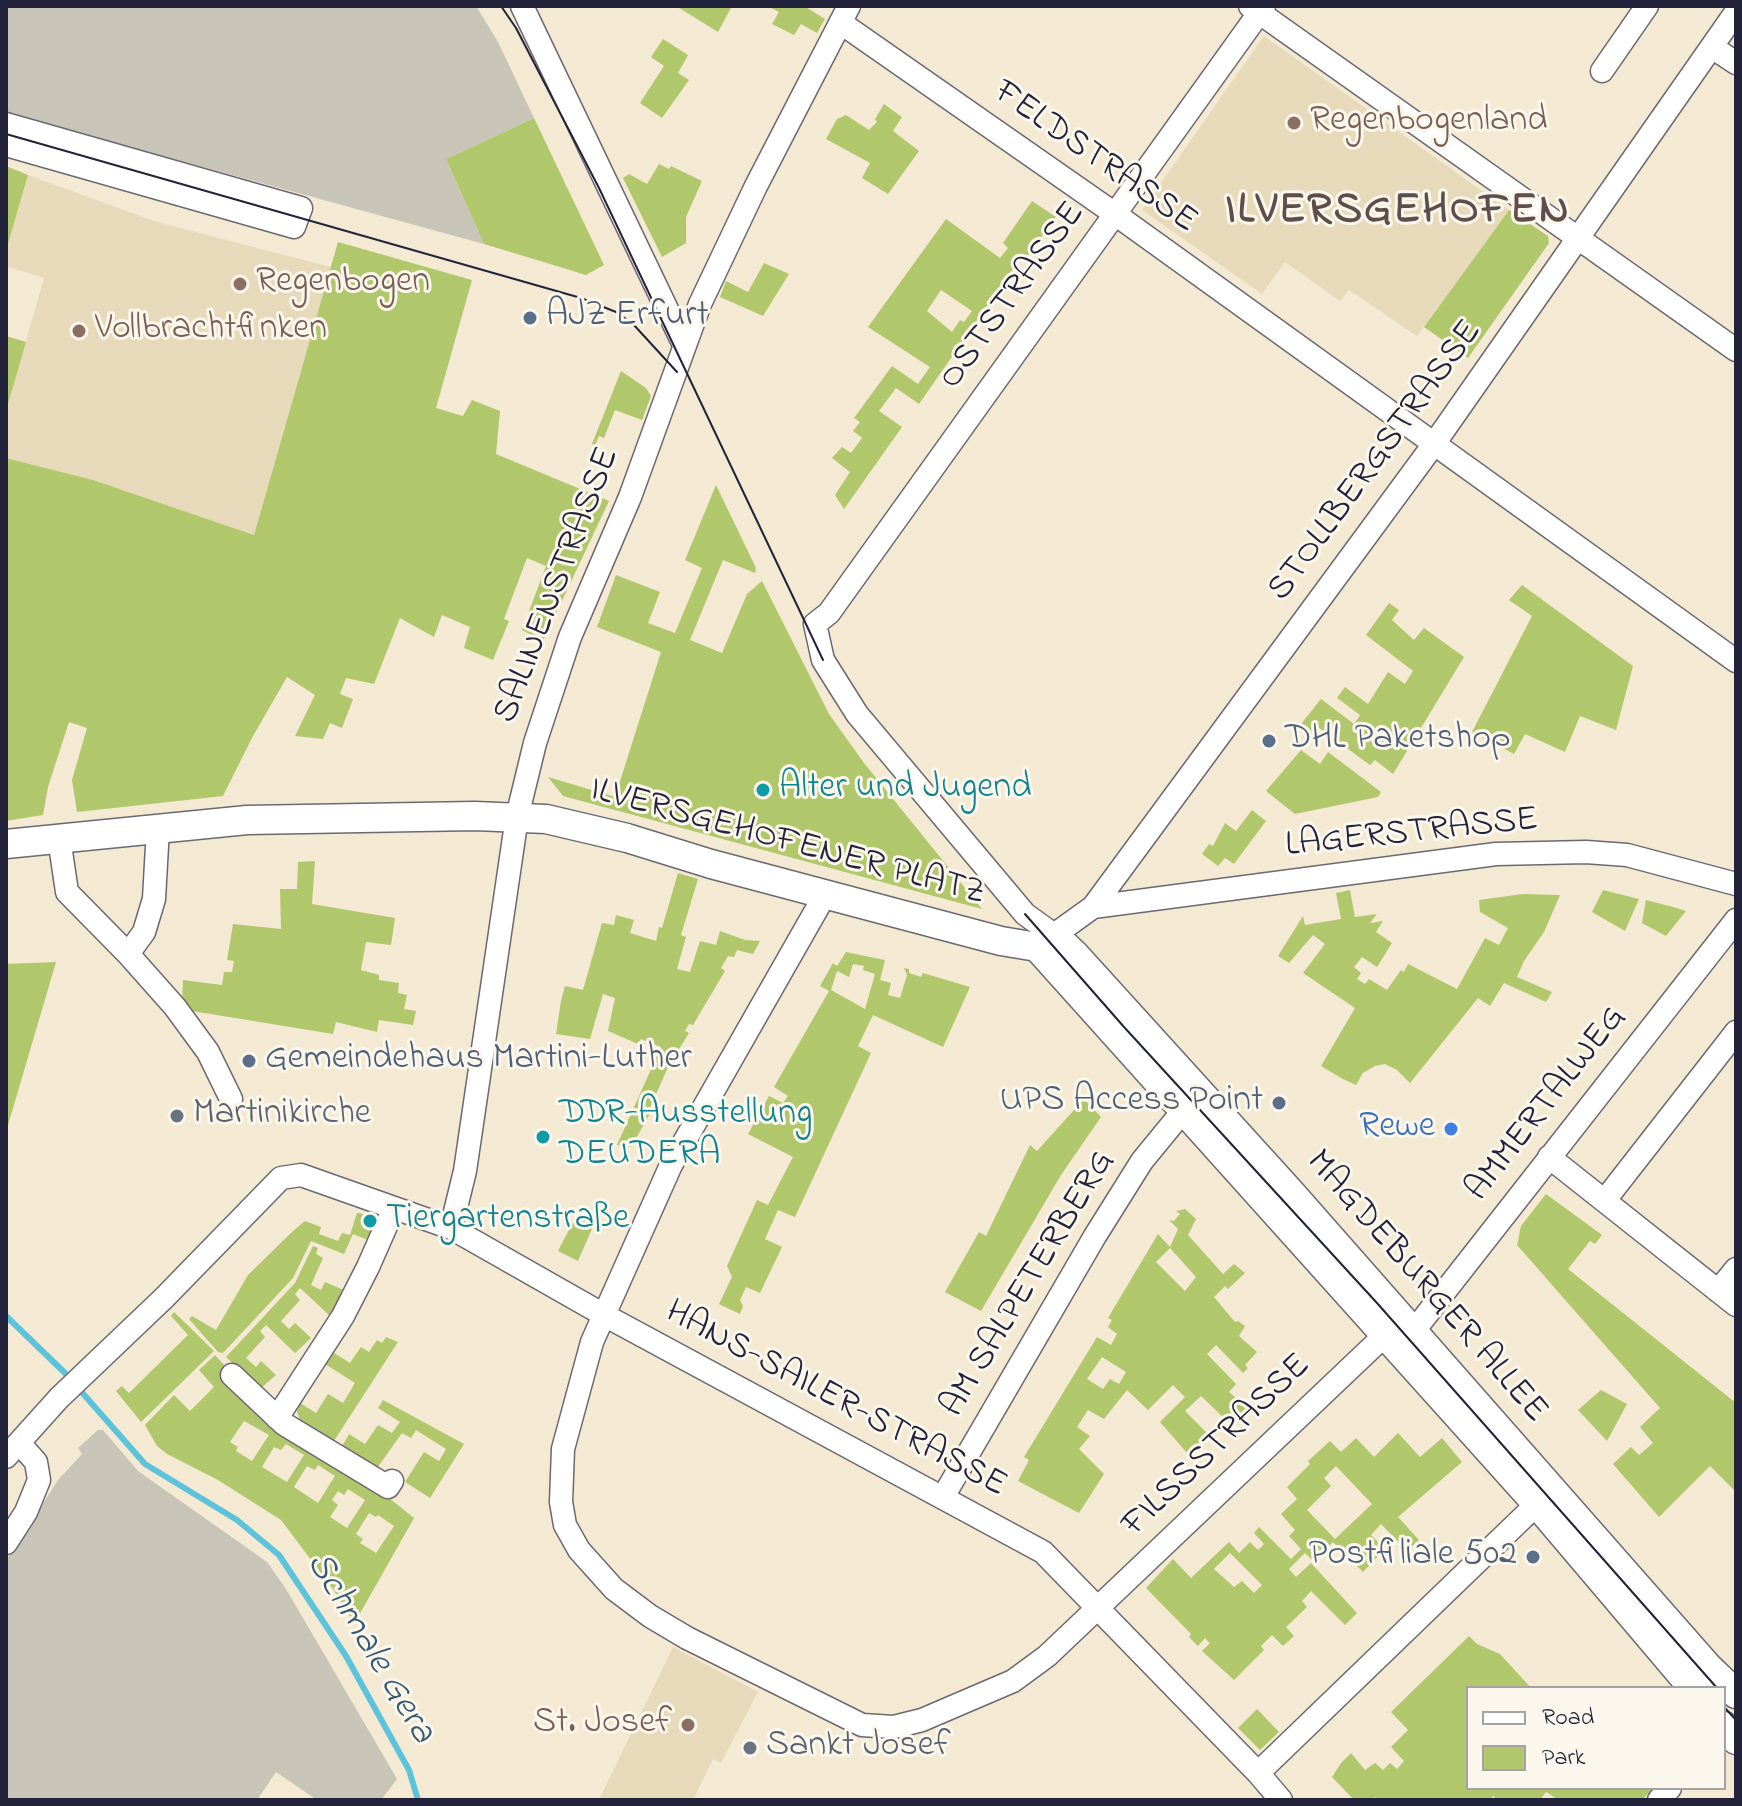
<!DOCTYPE html>
<meta charset="utf-8">
<style>
body{margin:0}
#map{position:relative;width:1742px;height:1806px;overflow:hidden;background:#f4e9d2;font-family:"Indie Flower",sans-serif}
canvas{display:block}
.frame{position:absolute;inset:0;border:8px solid #22223b;pointer-events:none}
.legend{position:absolute;left:1466px;top:1686px;width:260px;height:104px;box-sizing:border-box;background:#fbf7ec;border:2px solid #a4a2a5;margin:0;padding:10px 14px;list-style:none;font-size:24px;color:#22223b}
.legend li{display:flex;align-items:center;gap:16px;height:40px}
.legend b{width:40px;border:2px solid #a4a2a5}
</style>
<div id="map">
<canvas width="1742" height="1806"></canvas>
<div class="frame"></div>
<ul class="legend">
<li><b style="height:10px;background:#fff"></b>Road</li>
<li><b style="height:22px;background:#b1c76c"></b>Park</li>
</ul>
</div>
<script>
const ctx = document.querySelector('canvas').getContext('2d');
ctx.lineJoin = 'round';
function fillPath(path, color) {
  ctx.fillStyle = color;
  ctx.fill(path, 'evenodd');
}
function shape(rows) {
  const path = new Path2D();
  for (const r of rows) {
    path.moveTo(r[0], r[1]);
    for (let i = 2; i < r.length; i += 2) path.lineTo(r[i], r[i + 1]);
  }
  return path;
}
function strokePath(path, color, width, dash) {
  ctx.strokeStyle = color;
  ctx.lineWidth = width;
  ctx.lineCap = dash ? 'butt' : 'round';
  ctx.setLineDash(dash || []);
  ctx.stroke(path);
}
function drawText(font, color, halo, rows, align = 'center') {
  ctx.font = font + ' "Indie Flower",sans-serif';
  ctx.lineWidth = 6;
  ctx.setLineDash([]);
  ctx.textBaseline = 'middle';
  ctx.strokeStyle = halo;
  ctx.fillStyle = color;
  for (const [text, x, y, turn = 0] of rows) {
    ctx.save();
    ctx.translate(x, y);
    ctx.rotate((+turn || 0) * Math.PI / 180);
    ctx.textAlign = isNaN(turn) ? turn : align;
    if (halo) ctx.strokeText(text, 0, 0);
    ctx.fillText(text, 0, 0);
    ctx.restore();
  }
}
fillPath(shape([
 [1264,36,1509,210,1417,336,1349,290,1340,301,1285,262,1262,294,1142,210],
 [28,175,157,222,331,267,254,535,93,480,6,458,6,411,44,278,6,266,6,252],
 [673,1647,758,1692,721,1763,713,1759,693,1800,599,1800]
]), '#e7daba');
fillPath(shape([
 [6,6,476,6,498,42,534,118,446,159,484,244,6,113],
 [98,1430,103,1430,138,1471,267,1562,286,1589,397,1779,381,1800,317,1800,276,1772,257,1800,6,1800,6,1561,58,1480,82,1454,78,1448]
]), '#c8c4b8');
fillPath(shape([
 [676,6,732,6,718,32],
 [767,6,804,6,825,19,817,33,801,24,794,35,772,24,779,12],
 [663,39,688,55,678,73,689,80,662,118,640,103,664,66,651,57],
 [884,104,902,117,893,131,919,151,888,194,862,178,870,163,826,139,837,119,846,115,869,130,877,122,875,119],
 [534,118,604,265,586,275,484,244,446,159],
 [659,164,669,169,671,166,702,181,686,217,686,243,662,257,623,178,629,174,647,184],
 [6,166,28,175,6,251],
 [1032,201,1056,217,1026,258,1022,256,919,404,896,388,879,411,902,427,844,509,835,495,850,472,832,458,842,447,851,453,862,438,853,431,860,422,854,418,892,366,918,384,930,367,868,327,946,219,1000,258,1008,248,1003,243],
 [941,290,972,311,964,322,960,320,952,332,927,311],
 [1509,210,1548,236,1549,243,1468,358,1424,327],
 [338,242,472,280,436,408,463,416,472,400,500,411,496,454,609,501,543,641,522,630,546,566,527,558,504,619,509,621,493,660,464,648,470,627,442,615,434,637,400,618,374,684,346,678,340,694,353,699,342,728,330,723,323,739,295,736,315,695,287,677,253,736,223,796,77,812,72,780,87,728,69,722,48,787,43,815,6,821,6,458,93,480,254,535],
 [764,263,789,274,763,316,720,297,726,281,748,292],
 [6,336,26,342,6,411],
 [621,371,646,388,651,396,642,420,615,410,604,438,599,436,595,445,592,444],
 [716,485,756,568,755,573,723,560,690,640,722,653,747,594,762,581,829,714,864,763,982,909,563,796,548,777,615,797,661,652,597,627,616,575,660,592,648,623,675,633,702,568,685,560],
 [1522,585,1633,666,1616,730,1580,716,1565,752,1525,734,1514,754,1472,732,1532,616,1509,600],
 [1389,603,1399,610,1392,620,1414,640,1424,628,1464,657,1393,774,1375,760,1370,765,1318,727,1310,738,1297,729,1321,699,1354,724,1360,715,1337,698,1345,687,1368,704,1388,672,1405,684,1413,671,1366,635],
 [1301,750,1320,764,1328,752,1381,792,1378,797,1295,814,1266,791],
 [1252,810,1266,821,1234,864,1225,858,1218,866,1202,854,1209,844,1213,846,1225,823,1236,831],
 [315,861,312,904,395,918,391,945,366,942,361,970,379,975,379,980,399,983,398,993,407,995,404,1009,416,1011,413,1025,379,1020,377,1032,336,1022,333,1034,192,1011,182,1003,183,980,222,985,224,972,232,972,234,961,227,960,233,924,281,929,280,889,297,889,298,862],
 [678,873,698,879,681,935,686,937,677,969,690,972,700,941,716,945,720,931,745,940,760,941,753,954,737,950,734,957,728,956,721,968,725,971,693,1025,689,1024,685,1031,689,1033,669,1065,649,1110,651,1112,631,1147,617,1145,661,1047,641,1039,638,1044,608,1031,615,998,603,994,590,1039,556,1034,561,1001,565,986,583,990,602,923,614,925,616,915,634,920,630,933,656,941,659,927,662,928],
 [1350,890,1355,917,1377,914,1370,923,1383,921,1376,932,1392,943,1377,967,1362,957,1354,967,1361,973,1357,979,1365,984,1369,979,1387,990,1401,970,1404,972,1408,964,1457,989,1485,938,1499,945,1508,928,1480,912,1479,900,1523,894,1560,895,1544,932,1524,961,1517,977,1552,992,1546,1002,1504,983,1490,1006,1478,998,1410,1083,1397,1070,1385,1064,1375,1066,1363,1073,1356,1085,1341,1078,1321,1066,1355,1008,1303,973,1325,944,1313,935,1289,963,1278,956,1303,916,1305,925,1341,919,1336,893],
 [1603,890,1639,899,1625,931,1592,912],
 [1646,900,1673,907,1686,911,1666,936,1642,923],
 [846,952,885,960,880,980,891,983,888,995,900,998,907,975,904,968,909,969,909,973,921,977,923,973,970,987,943,1047,873,1015,858,1046,871,1053,795,1217,778,1210,765,1239,782,1247,760,1293,746,1287,740,1300,743,1306,740,1314,719,1304,732,1277,727,1266,757,1200,768,1205,793,1157,748,1134,769,1096,783,1103,788,1096,774,1087,829,991,820,986,833,963,837,966],
 [853,964,864,966,863,970,875,974,865,1009,831,990,837,971,849,977],
 [56,962,6,1132,6,964],
 [1084,1099,1101,1117,1061,1175,981,1311,945,1292,979,1232,986,1236,1030,1145,1037,1151],
 [1546,1194,1602,1235,1595,1244,1590,1241,1568,1269,1736,1403,1736,1492,1710,1466,1659,1517,1613,1464,1631,1447,1639,1455,1653,1443,1640,1427,1660,1408,1517,1245,1521,1226],
 [581,1207,598,1215,578,1261,558,1251],
 [1185,1209,1196,1219,1188,1235,1223,1274,1234,1264,1245,1273,1228,1289,1225,1286,1214,1297,1235,1322,1238,1321,1245,1326,1239,1336,1257,1352,1245,1365,1248,1368,1243,1373,1216,1345,1207,1354,1236,1384,1229,1392,1247,1407,1235,1419,1230,1414,1225,1419,1201,1396,1185,1411,1208,1434,1188,1454,1160,1422,1185,1397,1173,1385,1148,1410,1127,1390,1104,1419,1088,1410,1077,1427,1090,1436,1079,1449,1104,1474,1079,1513,1018,1481,1029,1460,1024,1457,1097,1337,1111,1345,1117,1334,1108,1327,1112,1320,1108,1318,1158,1234,1170,1247,1178,1229,1169,1220,1174,1221,1180,1214,1176,1211],
 [1170,1248,1196,1277,1185,1291,1156,1262],
 [1102,1357,1126,1372,1119,1384,1110,1379,1103,1389,1087,1379],
 [357,1213,364,1214,362,1221,374,1225,368,1240,353,1234,344,1254,311,1241,293,1278,223,1353,218,1352,189,1319,192,1316,216,1330,248,1275,293,1231,305,1221,321,1227,319,1234,338,1241,342,1233,350,1235],
 [313,1246,318,1248,316,1254,323,1258,311,1285,321,1290,325,1282,346,1291,329,1315,300,1288,295,1294,300,1300,281,1321,289,1329,295,1323,311,1338,295,1353,266,1325,260,1331,265,1337,246,1358,256,1367,261,1361,276,1375,260,1389,226,1357,295,1283],
 [174,1312,214,1351,141,1422,116,1391,122,1386,129,1393,188,1335,171,1316],
 [386,1337,398,1342,332,1444,300,1421,297,1411,300,1403,316,1413,328,1394,343,1403,355,1383,325,1364,331,1351,350,1363,361,1347,369,1352,377,1340,382,1343],
 [215,1355,290,1437,389,1498,414,1518,354,1624,333,1589,281,1520,218,1480,167,1454,157,1446,145,1425,174,1395,190,1411,214,1387,199,1370],
 [244,1421,269,1435,252,1461,236,1451,238,1447,230,1442],
 [286,1444,304,1455,287,1482,262,1467,274,1447,281,1450],
 [318,1465,335,1476,318,1503,294,1487,307,1466,315,1470],
 [348,1489,365,1500,347,1528,330,1517,338,1505,332,1500,338,1491,344,1495],
 [369,1513,376,1517,378,1515,394,1526,376,1553,360,1543,363,1539,356,1534],
 [1601,1390,1627,1404,1607,1441,1578,1410],
 [383,1400,464,1444,430,1498,405,1482,424,1452,439,1461,446,1449,416,1430,411,1438,402,1433,375,1471,340,1450,349,1434,365,1444,378,1425,392,1433,400,1422,378,1408],
 [1398,1433,1420,1457,1442,1438,1462,1462,1398,1517,1419,1540,1407,1551,1381,1524,1371,1535,1385,1549,1363,1572,1333,1542,1313,1561,1305,1553,1289,1569,1296,1577,1311,1563,1357,1613,1345,1625,1311,1591,1302,1601,1307,1607,1286,1627,1294,1636,1283,1646,1272,1635,1261,1646,1264,1650,1234,1680,1202,1651,1210,1643,1205,1638,1198,1646,1189,1637,1191,1634,1146,1588,1173,1559,1191,1578,1229,1542,1239,1553,1250,1542,1258,1550,1264,1544,1254,1533,1259,1527,1291,1559,1301,1549,1289,1536,1295,1530,1281,1514,1297,1499,1287,1487,1310,1464,1308,1461,1330,1441,1341,1452,1356,1438,1374,1457],
 [1336,1466,1372,1504,1335,1539,1307,1510,1331,1486,1324,1478],
 [1230,1553,1262,1585,1254,1593,1242,1581,1234,1587,1214,1569],
 [1469,1636,1477,1644,1500,1654,1531,1688,1468,1688,1468,1788,1653,1788,1642,1800,1559,1800,1546,1792,1540,1800,1498,1800,1493,1796,1490,1800,1378,1800,1375,1797,1372,1800,1354,1800,1332,1777,1341,1763,1351,1753,1365,1770,1375,1763,1383,1770,1390,1763,1397,1769,1404,1761,1391,1747,1408,1730,1391,1712],
 [1257,1709,1279,1732,1260,1750,1238,1728]
]), '#b1c76c');
strokePath(shape([
 [6,1316,64,1372,145,1464,237,1520,279,1555,346,1656,409,1770,418,1800]
]), '#5dc3db', 6);
const minor = shape([
 [522,6,684,345],
 [1250,6,1736,350],
 [1264,6,829,613,815,624,823,660,857,714,1025,914,1054,935,1093,907,1434,444,1736,12],
 [841,23,1115,214,1736,661],
 [1712,47,1736,63],
 [1602,71,1647,6],
 [6,124,301,208,294,227,6,145],
 [59,838,67,892,128,954,175,1007,208,1052,231,1099],
 [826,893,671,1165,592,1342,563,1449,561,1502,565,1525,579,1550,614,1589,650,1616,687,1638,862,1725,894,1727,922,1720,1013,1681,1047,1656,1385,1335],
 [1093,907,1496,854,1586,852,1627,855,1736,884],
 [128,954,144,932,154,899,158,828],
 [1549,1157,1736,1305],
 [1605,1200,1736,1032],
 [451,1228,465,1171,517,817,535,743,570,637,630,497,700,304,756,186,849,6],
 [1718,1291,1736,1269],
 [1413,1332,1736,920],
 [232,1375,284,1424,388,1487,392,1481],
 [277,1418,343,1316,368,1267,394,1208],
 [6,1457,59,1398,164,1298,281,1178,301,1175,451,1228,604,1315,1043,1552,1258,1773,1281,1800],
 [943,1497,1095,1236,1142,1161,1183,1111],
 [6,1543,26,1512,39,1480,36,1462,20,1444],
 [1258,1773,1537,1504],
 [1659,1800,1670,1788]
]);
const major = shape([
 [6,844,247,820,475,816,546,819,627,838,711,864,1001,941,1037,947],
 [1037,947,1054,935,1075,955,1291,1193,1708,1667,1736,1694],
 [1037,947,1537,1504,1693,1688],
 [1724,1726,1736,1740]
]);
strokePath(minor, '#6c6870', 25);
strokePath(major, '#6c6870', 31);
strokePath(minor, '#fff', 22);
strokePath(major, '#fff', 28);
strokePath(shape([
 [501,6,516,28,599,188,823,660],
 [6,134,581,298,616,312,633,324,677,372],
 [1025,914,1124,1027,1377,1303,1717,1688],
 [1724,1707,1736,1720]
]), '#22223b', 2);
for (const [x, y, r, color] of [
 [1294,123,8,"#8d6e63"],
 [240,284,8,"#8d6e63"],
 [530,318,8,"#5c6f8a"],
 [79,331,8,"#8d6e63"],
 [1269,741,8,"#5c6f8a"],
 [763,790,8,"#0f9aa8"],
 [249,1061,8,"#5c6f8a"],
 [1279,1103,8,"#5c6f8a"],
 [177,1116,8,"#6b7280"],
 [1451,1129,8,"#3f7fe0"],
 [543,1137,8,"#0f9aa8"],
 [370,1221,8,"#0f9aa8"],
 [1533,1557,8,"#5c6f8a"],
 [688,1725,8,"#8d6e63"],
 [750,1748,8,"#6b7280"]
]) {
  const dot = new Path2D();
  dot.arc(x, y, r, 0, 2 * Math.PI);
  ctx.fillStyle = color;
  ctx.fill(dot);
  strokePath(dot, '#fbf7ec', 3);
}
drawText('36px', '#785e54', '#fbf7ec', [
 ["Regenbogenland",1310,123],
 ["Regenbogen",256,284],
 ["Vollbrachtfinken",95,331],
 ["St. Josef",672,1725,"right"]
], 'left');
drawText('36px', '#22223b', '#fbf7ec', [
 ["FELDSTRASSE",1094,159,35],
 ["OSTSTRASSE",1014,297,-54],
 ["STOLLBERGSTRASSE",1377,462,-54],
 ["SALINENSTRASSE",559,586,-69],
 ["LAGERSTRASSE",1412,835,-6],
 ["ILVERSGEHOFENER PLATZ",787,844,15],
 ["AMMERTALWEG",1548,1105,-52],
 ["AM SALPETERBERG",1030,1285,-59],
 ["MAGDEBURGER ALLEE",1425,1288,49],
 ["HANS-SAILER-STRASSE",835,1401,28],
 ["FILSSSTRASSE",1218,1447,-44]
]);
drawText('36px', '#4e5e75', '#fbf7ec', [
 ["AJZ Erfurt",546,318],
 ["DHL Paketshop",1285,741],
 ["Gemeindehaus Martini-Luther",265,1061],
 ["UPS Access Point",1263,1103,"right"],
 ["Postfiliale 502",1517,1557,"right"]
], 'left');
drawText('36px', '#0d838f', '#fbf7ec', [
 ["Alter und Jugend",779,790],
 ["DDR-Ausstellung",559,1116],
 ["DEUDERA",559,1157],
 ["Tiergartenstraße",386,1221]
], 'left');
drawText('36px', '#5b616d', '#fbf7ec', [
 ["Martinikirche",193,1116],
 ["Sankt Josef",766,1748]
], 'left');
drawText('36px', '#366cbe', '#fbf7ec', [
 ["Rewe",1435,1129]
], 'right');
drawText('italic 38px', '#375a73', '#fbf7ec', [
 ["Schmale Gera",368,1649,59]
]);
ctx.letterSpacing = '2px';
drawText('bold 44px', '#5d4d4b', '#fbf7ec', [
 ["ILVERSGEHOFEN",1398,214]
]);
ctx.letterSpacing = '0px';
</script>
